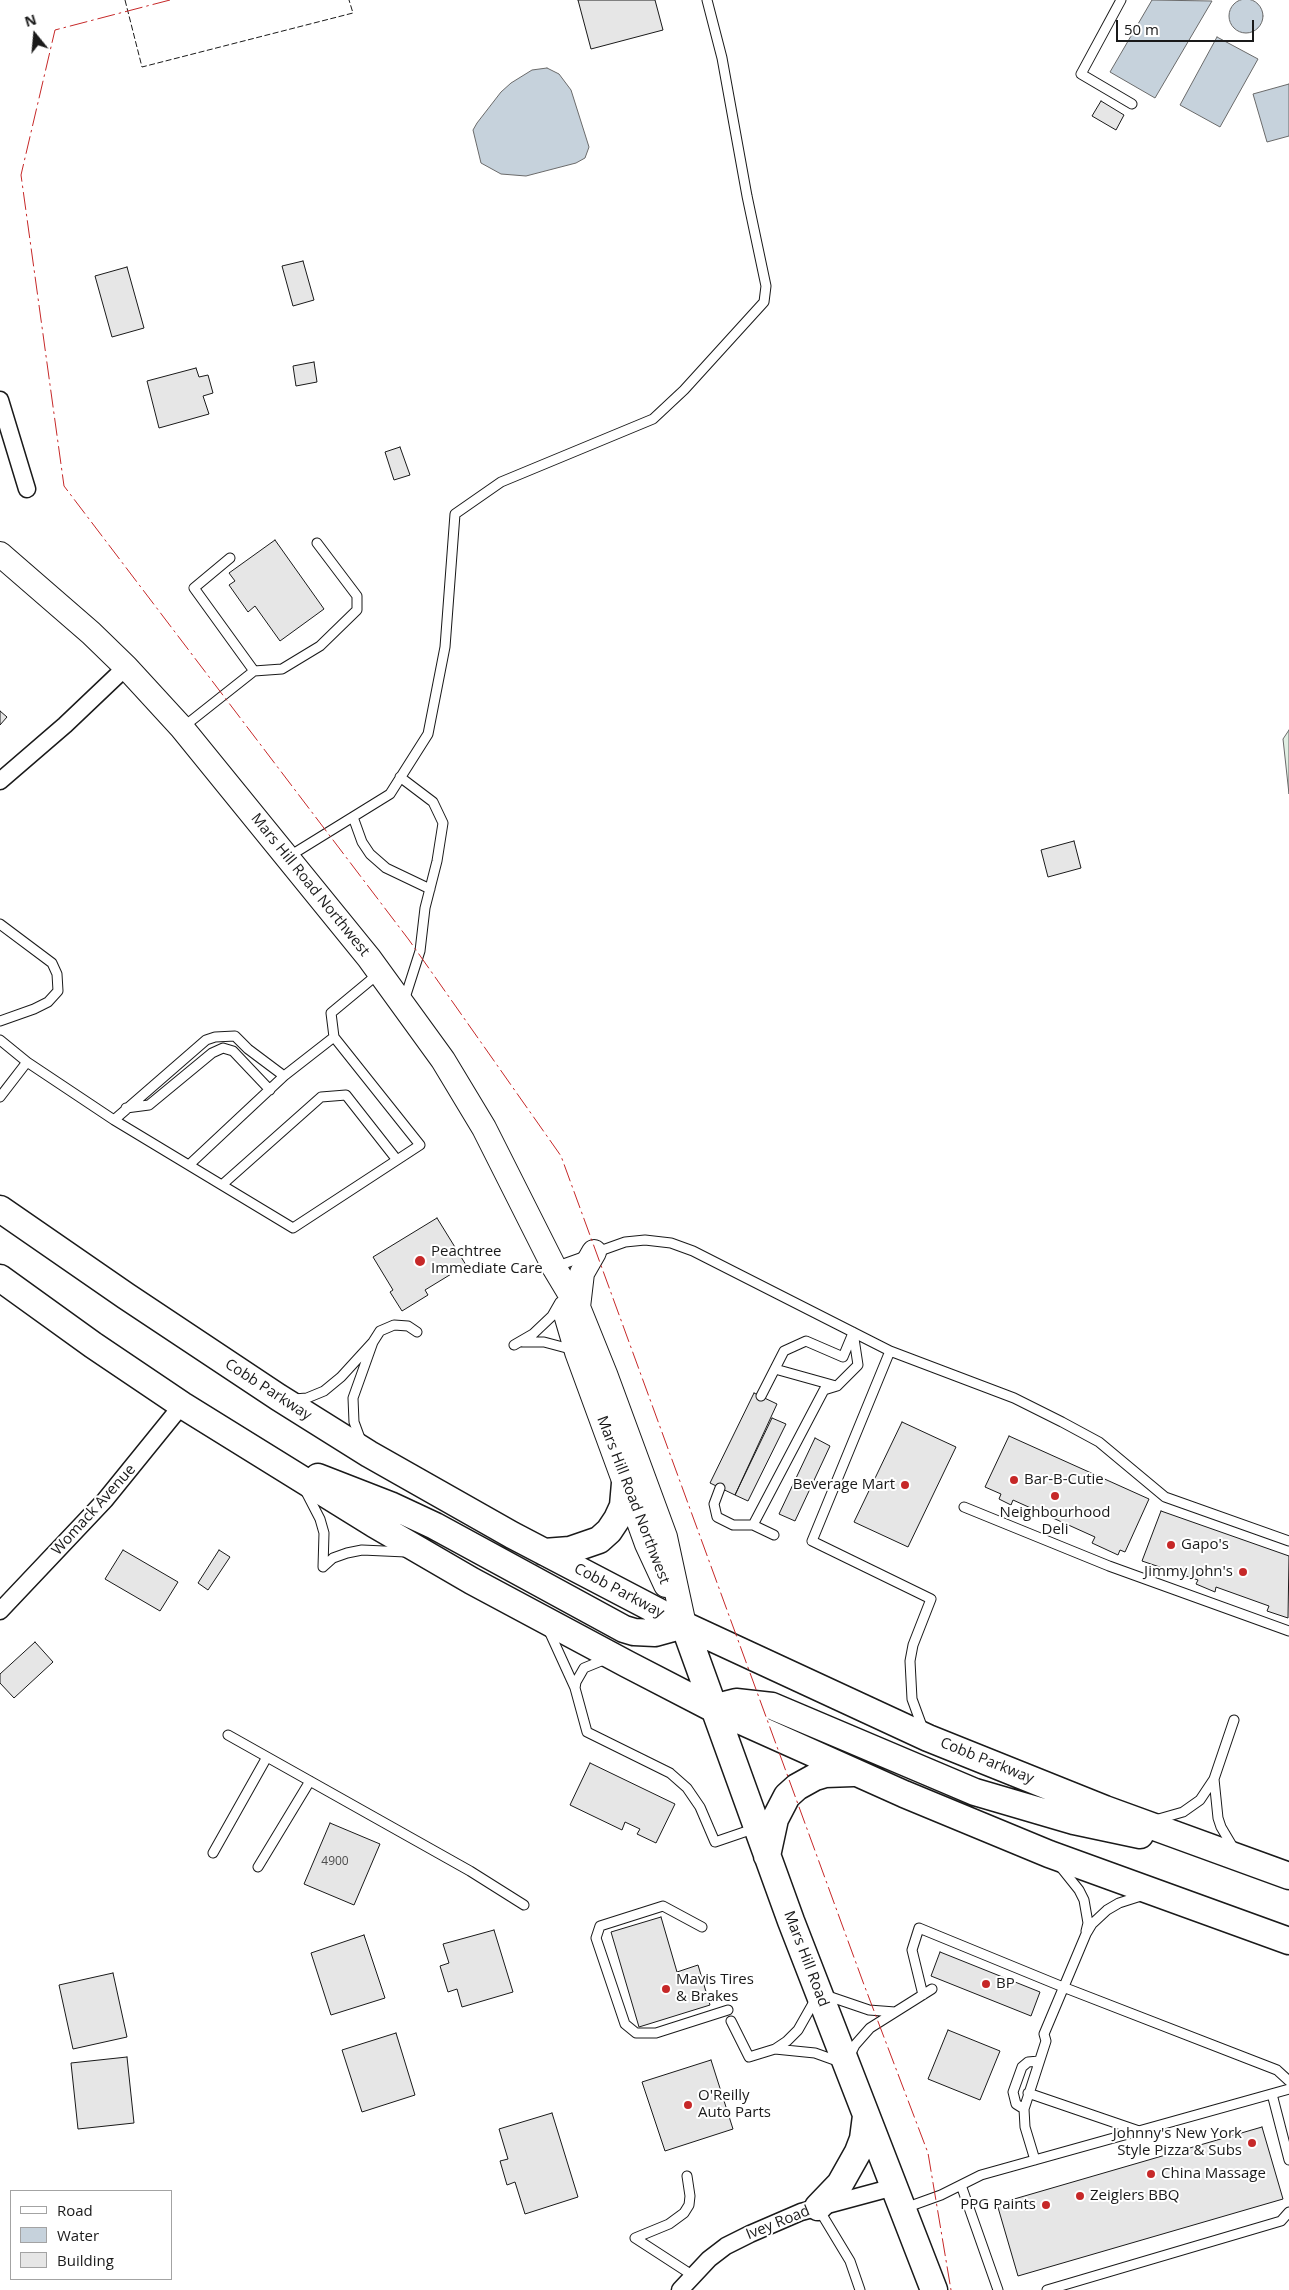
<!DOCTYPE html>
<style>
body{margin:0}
#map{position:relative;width:1289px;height:2290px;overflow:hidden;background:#fff;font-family:"Open Sans",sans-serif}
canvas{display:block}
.legend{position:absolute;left:10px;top:2190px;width:162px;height:90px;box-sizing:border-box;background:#fff;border:1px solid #a3a3a3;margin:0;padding:6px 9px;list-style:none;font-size:15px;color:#1a1a1a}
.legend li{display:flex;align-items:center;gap:10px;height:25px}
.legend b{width:25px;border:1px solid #a3a3a3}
.north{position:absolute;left:10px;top:10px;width:50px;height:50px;-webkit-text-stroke:4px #fff;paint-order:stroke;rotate:343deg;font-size:14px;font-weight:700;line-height:20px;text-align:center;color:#1a1a1a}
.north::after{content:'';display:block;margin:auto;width:18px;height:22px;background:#1a1a1a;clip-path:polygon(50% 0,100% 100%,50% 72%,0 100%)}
.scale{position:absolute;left:1116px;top:20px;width:138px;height:22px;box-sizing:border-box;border:2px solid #1a1a1a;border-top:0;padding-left:6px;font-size:15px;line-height:18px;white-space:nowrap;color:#1a1a1a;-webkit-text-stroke:4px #fff;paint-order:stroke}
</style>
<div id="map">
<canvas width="1289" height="2290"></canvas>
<ul class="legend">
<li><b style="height:6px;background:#fff"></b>Road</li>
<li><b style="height:14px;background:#c6d2dc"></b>Water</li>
<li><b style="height:14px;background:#e6e6e6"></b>Building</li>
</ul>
<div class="north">N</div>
<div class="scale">50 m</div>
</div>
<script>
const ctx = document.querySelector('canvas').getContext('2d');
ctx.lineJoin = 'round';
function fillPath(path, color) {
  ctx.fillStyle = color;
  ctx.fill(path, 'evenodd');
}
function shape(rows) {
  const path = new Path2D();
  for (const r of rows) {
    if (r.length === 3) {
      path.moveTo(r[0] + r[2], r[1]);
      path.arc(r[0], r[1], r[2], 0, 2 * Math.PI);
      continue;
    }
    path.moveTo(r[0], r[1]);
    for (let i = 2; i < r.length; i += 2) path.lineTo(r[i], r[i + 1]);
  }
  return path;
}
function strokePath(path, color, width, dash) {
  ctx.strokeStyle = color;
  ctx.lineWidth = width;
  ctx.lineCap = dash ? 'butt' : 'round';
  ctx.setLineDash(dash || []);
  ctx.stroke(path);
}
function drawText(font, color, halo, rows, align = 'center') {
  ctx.font = font + ' "Open Sans",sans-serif';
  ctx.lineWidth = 4;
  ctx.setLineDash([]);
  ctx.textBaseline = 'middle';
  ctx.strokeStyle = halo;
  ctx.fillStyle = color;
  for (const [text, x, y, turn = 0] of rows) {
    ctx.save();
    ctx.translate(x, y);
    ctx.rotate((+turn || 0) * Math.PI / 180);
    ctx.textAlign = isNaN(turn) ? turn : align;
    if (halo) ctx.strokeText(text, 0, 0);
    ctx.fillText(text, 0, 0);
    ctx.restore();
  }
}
const green = shape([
 [1289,730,1289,794,1283,739,1289,730]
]);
fillPath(green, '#e0efe3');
strokePath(green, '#6a6a6a', 1);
const water = shape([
 [1246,16,17],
 [1152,0,1212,1,1155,98,1110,72,1152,0],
 [1217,37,1258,59,1220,127,1180,105,1217,37],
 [547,68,559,74,571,90,589,147,585,158,576,163,526,176,501,174,481,163,473,130,477,123,501,92,511,83,532,70,547,68],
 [1289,84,1289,136,1267,142,1253,94,1289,84]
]);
fillPath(water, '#c6d2dc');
strokePath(water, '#6a6a6a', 1);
const building = shape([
 [578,0,655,0,663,30,591,49,578,0],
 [1101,101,1124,115,1116,130,1092,116,1101,101],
 [303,261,314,300,293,306,282,266,303,261],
 [127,267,144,328,112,337,95,276,127,267],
 [314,362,317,382,296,386,293,366,314,362],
 [196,368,199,377,208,375,213,393,203,396,209,414,159,428,147,381,196,368],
 [400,447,410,475,394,480,385,452,400,447],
 [275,540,324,609,280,641,255,606,248,612,229,585,235,581,229,573,275,540],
 [0,711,7,717,0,725,0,711],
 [1074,841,1081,868,1048,877,1041,850,1074,841],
 [437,1218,466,1265,425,1290,428,1295,402,1311,390,1292,393,1290,373,1257,437,1218],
 [754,1393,777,1404,735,1495,710,1483,754,1393],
 [772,1418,786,1424,748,1501,735,1495,772,1418],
 [902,1422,956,1447,908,1547,854,1522,902,1422],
 [1009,1436,1149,1499,1125,1552,1120,1550,1118,1555,1092,1543,1095,1537,1013,1500,1011,1505,999,1499,1001,1494,985,1487,1009,1436],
 [815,1438,830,1446,795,1521,779,1514,815,1438],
 [1161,1511,1289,1556,1288,1618,1267,1611,1269,1606,1216,1587,1215,1592,1196,1584,1198,1580,1142,1561,1161,1511],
 [123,1550,178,1582,160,1611,105,1579,123,1550],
 [219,1550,230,1557,208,1590,198,1583,219,1550],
 [35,1642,53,1662,14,1698,0,1683,0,1674,35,1642],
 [590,1763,675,1804,656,1843,637,1834,640,1829,625,1822,622,1830,570,1805,590,1763],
 [330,1823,380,1844,354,1905,304,1884,330,1823],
 [661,1917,677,1972,698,1965,710,2005,639,2027,611,1932,661,1917],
 [494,1930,513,1992,462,2007,457,1989,448,1992,440,1966,449,1963,443,1944,494,1930],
 [364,1935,385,1998,331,2015,311,1953,364,1935],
 [940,1952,1040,1992,1031,2016,931,1976,940,1952],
 [113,1973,127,2037,73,2049,59,1985,113,1973],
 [948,2030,1000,2051,980,2100,928,2079,948,2030],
 [396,2033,415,2095,362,2112,342,2050,396,2033],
 [127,2057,134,2123,78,2129,71,2063,127,2057],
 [711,2060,733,2129,665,2151,642,2082,711,2060],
 [552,2113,578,2197,525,2214,515,2182,507,2185,500,2161,508,2159,499,2129,552,2113],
 [1262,2127,1283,2199,1018,2276,997,2204,1262,2127]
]);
fillPath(building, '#e6e6e6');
strokePath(building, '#1a1a1a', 1);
const lane = shape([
 [1121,0,1081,74,1132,104],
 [254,671,282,669,320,646,357,610,357,596,317,543],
 [182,728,254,671,194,588,230,558],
 [400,777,433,802,443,823,437,861,425,908,420,951,404,1001],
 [353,817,362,842,370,854,386,868,430,889],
 [288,857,390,794,428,734,445,647,455,514,501,482,653,419,684,390,764,302,766,286,747,196,722,58,707,0],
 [0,924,52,963,57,974,58,991,48,1002,34,1009,0,1021],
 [0,1040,27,1062],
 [0,1097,27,1062,114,1120,293,1228,420,1145,334,1037],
 [126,1108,149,1105,212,1053,223,1048,233,1051,270,1090],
 [114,1120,206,1040,215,1037,235,1036,248,1049,284,1076],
 [190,1164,284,1076,334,1037,331,1013,378,974],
 [223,1184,321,1097,346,1095,397,1160],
 [555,1267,625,1242,645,1240,671,1243,693,1251,890,1351,1014,1398,1062,1422,1099,1442,1165,1497,1289,1541],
 [373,1342,380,1331,394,1325,408,1326,417,1332],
 [523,1342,544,1342,574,1350],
 [514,1345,533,1334,552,1316,560,1302],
 [890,1351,812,1541,931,1599,913,1645,910,1661,912,1699,923,1729],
 [775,1369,836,1386],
 [761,1396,784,1351,806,1341,843,1357,853,1333],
 [294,1399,307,1398,324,1391,341,1377,373,1342,353,1398,354,1422,361,1441],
 [720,1488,714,1504,717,1517,733,1525,753,1525],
 [305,1490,320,1519,324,1533,323,1567],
 [964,1507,1109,1566,1289,1631],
 [774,1535,753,1525,824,1390,837,1386,858,1365,853,1332],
 [323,1567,333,1558,347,1553,362,1550,406,1552],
 [549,1631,575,1688,587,1732,670,1773,687,1788,700,1807,715,1842,756,1828],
 [575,1688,576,1682,584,1668,606,1659],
 [228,1735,470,1871,524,1905],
 [1214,1779,1218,1818,1221,1827,1234,1849],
 [1155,1820,1183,1812,1200,1800,1214,1779,1234,1720],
 [213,1853,267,1757],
 [1059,1865,1079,1890,1084,1900,1088,1923,1086,1931],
 [258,1867,310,1781],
 [702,1927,663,1906,600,1926,596,1938,625,2024,636,2033,656,2033,728,2010],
 [825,1995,869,2010,895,2012],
 [923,1995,912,1950,919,1928,1063,1987,1277,2070,1289,2081],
 [815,2000,798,2030,787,2041,775,2049,815,2053,840,2062],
 [731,2021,749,2057,775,2049],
 [849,2057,855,2045,870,2028,932,1989],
 [1028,2093,1139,2131],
 [1272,2094,1289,2160],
 [1024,2109,1016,2104,1013,2092,1022,2067,1028,2062,1039,2061],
 [1035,2160,1025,2127,1024,2109,1046,2041,1044,2034,1086,1934,1092,1924,1107,1910,1119,1903,1144,1895],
 [687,2176,690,2196,689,2205,684,2213,669,2224,635,2238,692,2275],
 [961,2185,998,2290],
 [818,2208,850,2261,860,2290],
 [905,2208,941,2195,981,2175,1289,2089],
 [1047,2290,1281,2221,1289,2212]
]);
const street = shape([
 [0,400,27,489],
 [0,781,65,725,126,667],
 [0,1611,105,1500,182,1405],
 [680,2290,709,2259,726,2246,750,2234,801,2212,894,2187]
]);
const secondary = shape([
 [0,554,91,633,126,667,182,728,369,958,443,1060,484,1128,554,1267,578,1307,605,1374,665,1537,684,1625],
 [578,1307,582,1273,594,1252],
 [565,1311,577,1352,625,1483,647,1544,666,1585]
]);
const primary = shape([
 [0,1209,126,1296,278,1397,369,1454,512,1535,684,1625,928,1738,1105,1809,1289,1876],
 [0,1278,93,1345,182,1405,374,1524,472,1581,627,1664,712,1708,904,1794,1049,1854,1289,1941],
 [318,1477,390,1505,435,1526,624,1629,634,1632,655,1633,684,1625],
 [544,1552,570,1550,599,1540,609,1531,617,1519,623,1506,625,1483],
 [684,1625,791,1921,934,2290],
 [712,1708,736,1702,772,1706,975,1792,1074,1821,1140,1835],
 [767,1856,775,1819,787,1796,797,1787,815,1777,825,1774,853,1773],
 [818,2207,840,2184,858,2152,863,2139,866,2116]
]);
strokePath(lane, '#1a1a1a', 11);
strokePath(street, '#1a1a1a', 19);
strokePath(secondary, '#1a1a1a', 26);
strokePath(primary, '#1a1a1a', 29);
strokePath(lane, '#fff', 9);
strokePath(street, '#fff', 16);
strokePath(secondary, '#fff', 24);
strokePath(primary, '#fff', 26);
strokePath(shape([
 [125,0,142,67,353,13,349,0]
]), '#1a1a1a', 1, [6, 2.5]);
strokePath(shape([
 [170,0,55,30,21,175,64,486,409,940,561,1156,863,1982,928,2153,951,2290]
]), '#c62828', 1, [18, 4, 2.5, 4]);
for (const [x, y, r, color] of [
 [420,1261,6,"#c62828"],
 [1014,1480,5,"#c62828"],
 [905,1485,5,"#c62828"],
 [1055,1496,5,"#c62828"],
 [1171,1545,5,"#c62828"],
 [1243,1572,5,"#c62828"],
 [986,1984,5,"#c62828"],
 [666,1989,5,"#c62828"],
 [688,2105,5,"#c62828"],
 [1252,2143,5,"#c62828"],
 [1151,2174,5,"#c62828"],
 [1080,2196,5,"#c62828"],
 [1046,2205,5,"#c62828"]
]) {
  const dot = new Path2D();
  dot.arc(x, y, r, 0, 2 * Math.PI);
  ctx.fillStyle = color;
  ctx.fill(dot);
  strokePath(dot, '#fff', 2);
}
drawText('12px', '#4d4d4d', null, [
 ["4900",335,1862]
]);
drawText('15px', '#1a1a1a', '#fff', [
 ["Mars Hill Road Northwest",310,885,51],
 ["Cobb Parkway",268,1390,33],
 ["Mars Hill Road Northwest",633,1500,69],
 ["Womack Avenue",94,1510,-48],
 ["Cobb Parkway",619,1591,28],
 ["Cobb Parkway",987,1761,22],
 ["Mars Hill Road",806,1959,69],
 ["Ivey Road",778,2223,-22]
]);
drawText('15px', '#1a1a1a', '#fff', [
 ["Peachtree",431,1252],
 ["Immediate Care",431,1269],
 ["Bar-B-Cutie",1024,1480],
 ["Beverage Mart",895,1485,"right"],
 ["Neighbourhood",1055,1513,"center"],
 ["Deli",1055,1530,"center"],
 ["Gapo's",1181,1545],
 ["Jimmy John's",1233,1572,"right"],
 ["Mavis Tires",676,1980],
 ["& Brakes",676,1997],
 ["BP",996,1984],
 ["O'Reilly",698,2096],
 ["Auto Parts",698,2113],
 ["Johnny's New York",1242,2134,"right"],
 ["Style Pizza & Subs",1242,2151,"right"],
 ["China Massage",1161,2174],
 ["Zeiglers BBQ",1090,2196],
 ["PPG Paints",1036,2205,"right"]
], 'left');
</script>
